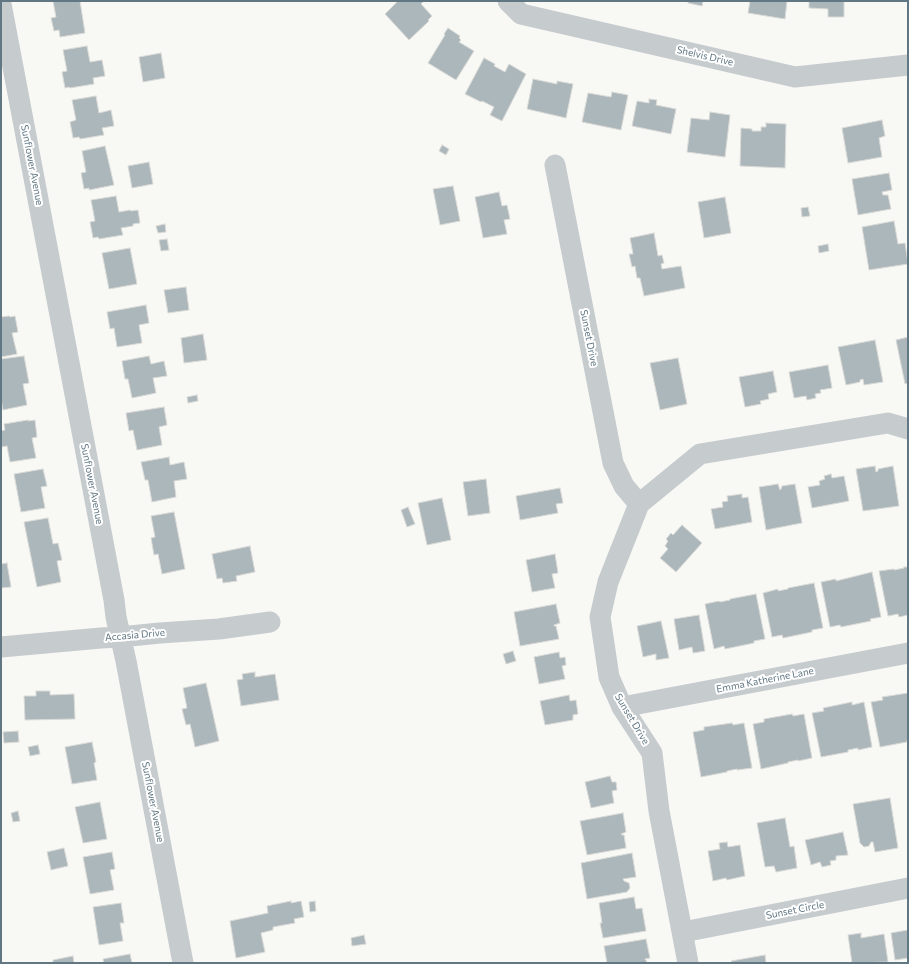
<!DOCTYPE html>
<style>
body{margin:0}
#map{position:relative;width:909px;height:964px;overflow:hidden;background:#f8f8f5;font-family:Commissioner,sans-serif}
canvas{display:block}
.frame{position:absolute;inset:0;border:2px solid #617783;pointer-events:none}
</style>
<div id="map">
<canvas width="909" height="964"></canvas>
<div class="frame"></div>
</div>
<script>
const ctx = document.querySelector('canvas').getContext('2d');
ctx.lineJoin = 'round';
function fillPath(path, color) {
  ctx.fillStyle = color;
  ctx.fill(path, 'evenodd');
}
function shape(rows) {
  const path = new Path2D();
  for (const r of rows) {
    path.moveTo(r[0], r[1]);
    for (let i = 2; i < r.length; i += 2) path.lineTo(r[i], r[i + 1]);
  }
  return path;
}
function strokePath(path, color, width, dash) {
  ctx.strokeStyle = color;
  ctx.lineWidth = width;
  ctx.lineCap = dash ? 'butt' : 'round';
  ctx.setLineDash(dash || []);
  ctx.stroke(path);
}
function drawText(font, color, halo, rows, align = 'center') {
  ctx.font = font + ' Commissioner,sans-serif';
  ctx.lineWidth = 4;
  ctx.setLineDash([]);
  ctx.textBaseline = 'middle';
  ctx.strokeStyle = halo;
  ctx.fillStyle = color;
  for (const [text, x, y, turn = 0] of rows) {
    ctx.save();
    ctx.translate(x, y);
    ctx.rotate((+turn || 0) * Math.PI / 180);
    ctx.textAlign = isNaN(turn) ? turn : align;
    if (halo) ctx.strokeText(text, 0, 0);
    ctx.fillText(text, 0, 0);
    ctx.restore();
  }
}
const building = shape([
 [53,1,80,1,85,33,60,37,59,30,54,31,51,18,56,17,53,1],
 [398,1,424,1,421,4,432,16,428,20,429,21,409,40,385,14,398,1],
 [688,1,703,1,702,6,688,3,688,1],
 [750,1,787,1,785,19,748,13,750,1],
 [809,1,844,1,844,17,828,17,828,9,809,8,809,1],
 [448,28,460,36,459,38,461,40,459,42,474,51,456,80,428,63,445,35,444,34,448,28],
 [87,46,90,62,102,60,105,76,93,78,94,84,70,88,69,87,65,88,62,72,67,71,63,50,87,46],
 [161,53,165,78,143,82,139,57,161,53],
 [484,58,495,64,494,66,505,72,509,64,526,74,502,121,490,115,494,107,482,101,481,102,465,94,484,58],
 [533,79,557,84,557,81,573,84,566,118,527,109,533,79],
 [612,92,628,95,621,130,582,122,588,93,611,97,612,92],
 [96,96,99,113,111,110,114,126,102,128,104,135,80,139,79,137,73,138,70,122,76,120,72,100,96,96],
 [649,99,657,100,656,105,676,109,671,134,632,126,637,101,649,103,649,99],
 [710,112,730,115,725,157,687,152,691,118,709,120,710,112],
 [882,120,885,136,879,138,882,157,848,163,842,128,882,120],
 [766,123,786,124,785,168,740,166,741,128,752,129,752,131,761,131,761,127,766,127,766,123],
 [442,145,449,149,446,155,439,151,442,145],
 [105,146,114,185,89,190,89,188,84,189,81,173,86,172,82,151,105,146],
 [149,162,153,184,132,188,128,166,149,162],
 [889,173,892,190,882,192,883,195,888,195,891,209,858,215,852,179,889,173],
 [453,186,460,221,440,225,433,189,453,186],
 [499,192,502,206,507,205,510,219,504,220,507,234,483,238,475,197,499,192],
 [116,196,119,212,130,210,131,211,138,210,140,223,133,224,133,226,121,228,123,235,99,239,98,237,93,238,90,222,95,221,91,200,116,196],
 [725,197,731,233,704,238,698,202,725,197],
 [808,207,810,216,802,217,801,208,808,207],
 [894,221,898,244,905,243,908,264,869,270,862,227,894,221],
 [165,224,166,232,158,233,156,226,165,224],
 [654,233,658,256,662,255,664,263,661,264,662,269,681,266,685,288,644,296,640,278,637,278,635,266,632,267,629,254,633,254,630,238,654,233],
 [167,239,169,250,161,251,159,240,167,239],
 [828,244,829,251,819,253,818,246,828,244],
 [130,248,137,284,109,289,102,253,130,248],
 [186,287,189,310,168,313,164,290,186,287],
 [146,305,149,323,139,325,142,343,117,347,114,328,110,329,107,312,146,305],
 [9,316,10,317,15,316,18,332,12,333,17,354,1,357,1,317,9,316],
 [203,334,207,360,184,363,181,338,203,334],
 [908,337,908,383,905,384,896,340,908,337],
 [875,340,883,382,864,385,863,379,860,380,860,382,846,385,838,347,875,340],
 [24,356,29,383,23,384,27,405,3,410,1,399,1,359,24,356],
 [149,356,151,364,164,361,167,376,153,378,156,393,132,398,128,379,125,379,122,361,149,356],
 [678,358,687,404,660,410,650,363,678,358],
 [828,365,832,388,820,390,821,393,815,394,816,398,807,400,806,396,794,398,789,372,828,365],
 [773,371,777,392,768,394,769,399,760,401,761,404,745,407,739,377,773,371],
 [197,395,198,401,188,403,187,397,197,395],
 [164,407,167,425,159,427,162,445,137,450,133,430,129,431,126,413,164,407],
 [28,420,28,421,35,420,37,437,32,438,36,458,10,462,7,446,1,447,1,431,5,430,4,424,28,420],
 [169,457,170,465,184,462,187,479,174,481,176,497,152,502,148,480,145,480,141,462,169,457],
 [875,466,876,472,878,471,878,469,893,466,899,506,863,511,856,469,875,466],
 [43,469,47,486,41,487,45,508,21,512,14,474,43,469],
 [831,474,832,478,844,476,849,501,812,508,808,487,820,485,819,481,825,479,824,476,831,474],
 [486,479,490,513,468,516,463,482,486,479],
 [778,484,780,490,781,489,782,486,795,484,802,523,766,530,759,487,778,484],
 [560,488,563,503,556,504,558,513,520,520,516,496,560,488],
 [742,494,742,498,748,497,752,522,715,529,711,509,723,507,722,502,728,501,727,496,742,494],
 [442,498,451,540,427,545,418,503,442,498],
 [408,507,415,524,407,527,401,510,408,507],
 [174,512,185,569,162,574,158,554,154,555,151,538,155,537,151,516,174,512],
 [48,518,53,544,58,543,62,560,57,561,61,582,37,587,24,522,48,518],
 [682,525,702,543,676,572,660,558,668,549,665,546,668,541,666,539,671,533,673,535,682,525],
 [250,546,255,572,236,576,237,581,223,583,222,578,217,579,212,554,250,546],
 [555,554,558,573,552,574,555,588,532,592,526,560,555,554],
 [7,563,11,587,1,588,1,564,7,563],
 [904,567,908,567,908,615,899,617,898,614,888,616,879,571,894,569,894,570,904,568,904,567],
 [872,572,881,617,870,619,871,621,841,627,840,625,830,627,821,582,836,579,836,581,872,572],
 [814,583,823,628,812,630,812,632,783,638,782,635,772,637,763,593,778,589,778,591,788,589,788,588,814,583],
 [756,594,765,639,754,641,754,643,725,649,724,646,714,649,705,604,719,601,720,602,730,600,730,599,756,594],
 [556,604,560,623,554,625,554,626,556,626,559,639,520,646,514,612,556,604],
 [699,615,705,651,693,653,692,647,679,650,674,619,699,615],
 [661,621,669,658,656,660,656,654,643,657,637,626,661,621],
 [513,651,516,661,506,664,503,654,513,651],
 [559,652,560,658,565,657,566,665,562,666,565,679,539,684,534,657,559,652],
 [255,672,255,677,275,674,279,700,241,706,237,680,243,679,242,674,255,672],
 [206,683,219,741,195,747,190,724,186,725,182,709,187,708,183,688,206,683],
 [36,691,50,691,50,695,74,694,75,719,25,720,24,696,36,696,36,691],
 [908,693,908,739,907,740,907,742,880,747,871,702,883,700,882,697,908,693],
 [569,695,570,701,576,700,578,714,573,715,573,720,545,725,540,701,569,695],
 [852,702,852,705,864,702,872,747,858,750,858,748,848,750,848,752,821,757,812,713,824,711,823,708,852,702],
 [792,714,793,716,804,714,812,758,798,761,798,760,788,762,788,763,761,769,753,724,764,722,764,719,792,714],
 [732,723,733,725,744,723,752,768,737,770,737,769,727,771,727,772,701,777,693,732,704,730,704,727,732,723],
 [18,731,19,742,4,743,3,732,18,731],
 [92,742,96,762,94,763,97,780,72,784,65,747,92,742],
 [38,745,40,754,30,756,28,747,38,745],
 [610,776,612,782,616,782,617,790,612,791,614,803,591,808,585,782,610,776],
 [890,798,898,848,875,852,873,842,871,842,869,846,864,847,860,843,853,804,890,798],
 [100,802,107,839,83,843,75,807,100,802],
 [18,811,20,821,13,822,11,813,18,811],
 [623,813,626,832,621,834,622,835,624,835,626,848,587,855,580,821,623,813],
 [785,818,790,847,794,846,797,868,776,872,774,866,765,867,757,823,785,818],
 [843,832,848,855,836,856,836,860,830,861,831,865,822,867,820,862,811,865,805,840,843,832],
 [727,842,728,847,740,845,745,876,727,880,726,878,713,881,708,851,720,849,719,843,727,842],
 [64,848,68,866,51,870,47,852,64,848],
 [112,852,115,869,110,870,114,890,90,894,83,857,112,852],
 [632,853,636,877,623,879,624,881,629,883,630,888,627,892,587,899,581,863,632,853],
 [634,897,636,909,642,908,646,931,603,938,600,923,602,923,599,903,634,897],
 [291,901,291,903,301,901,304,917,294,919,295,923,273,927,273,930,261,933,265,952,236,958,230,921,268,913,267,906,291,901],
 [315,901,316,911,310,912,309,902,315,901],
 [121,903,124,923,120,923,123,941,99,945,93,907,121,903],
 [908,930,908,958,895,960,891,933,908,930],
 [861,933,861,938,884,934,888,962,852,963,848,935,861,933],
 [364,935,366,944,352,946,351,938,364,935],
 [646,939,650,958,645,959,645,960,646,960,647,963,607,963,604,946,646,939],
 [130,954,132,963,104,963,103,959,130,954],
 [765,955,766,963,732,963,731,961,765,955],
 [73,956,74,963,53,963,53,960,73,956]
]);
fillPath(building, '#acb7bb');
strokePath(building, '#dadad7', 1);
strokePath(shape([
 [508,1,521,14,795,77,908,65],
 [1,4,114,600,116,617,126,661,183,963],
 [555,165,613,463,624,486,639,504],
 [1,647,101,638,120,637,160,633,219,629,270,622],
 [622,707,908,653],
 [683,932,908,888],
 [688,963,659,811,652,753,622,707,609,677,600,617,608,582,639,504,700,454,888,423,908,429]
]), '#c6cbce', 21);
drawText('10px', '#617783', '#fff', [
 ["Shelvis Drive",705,56,13],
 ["Sunflower Avenue",32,165,79],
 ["Sunset Drive",589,338,79],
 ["Sunflower Avenue",92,484,79],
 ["Accasia Drive",135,635,-5],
 ["Emma Katherine Lane",765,680,-11],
 ["Sunset Drive",632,719,59],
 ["Sunflower Avenue",153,802,79],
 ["Sunset Circle",795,910,-11]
]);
</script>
